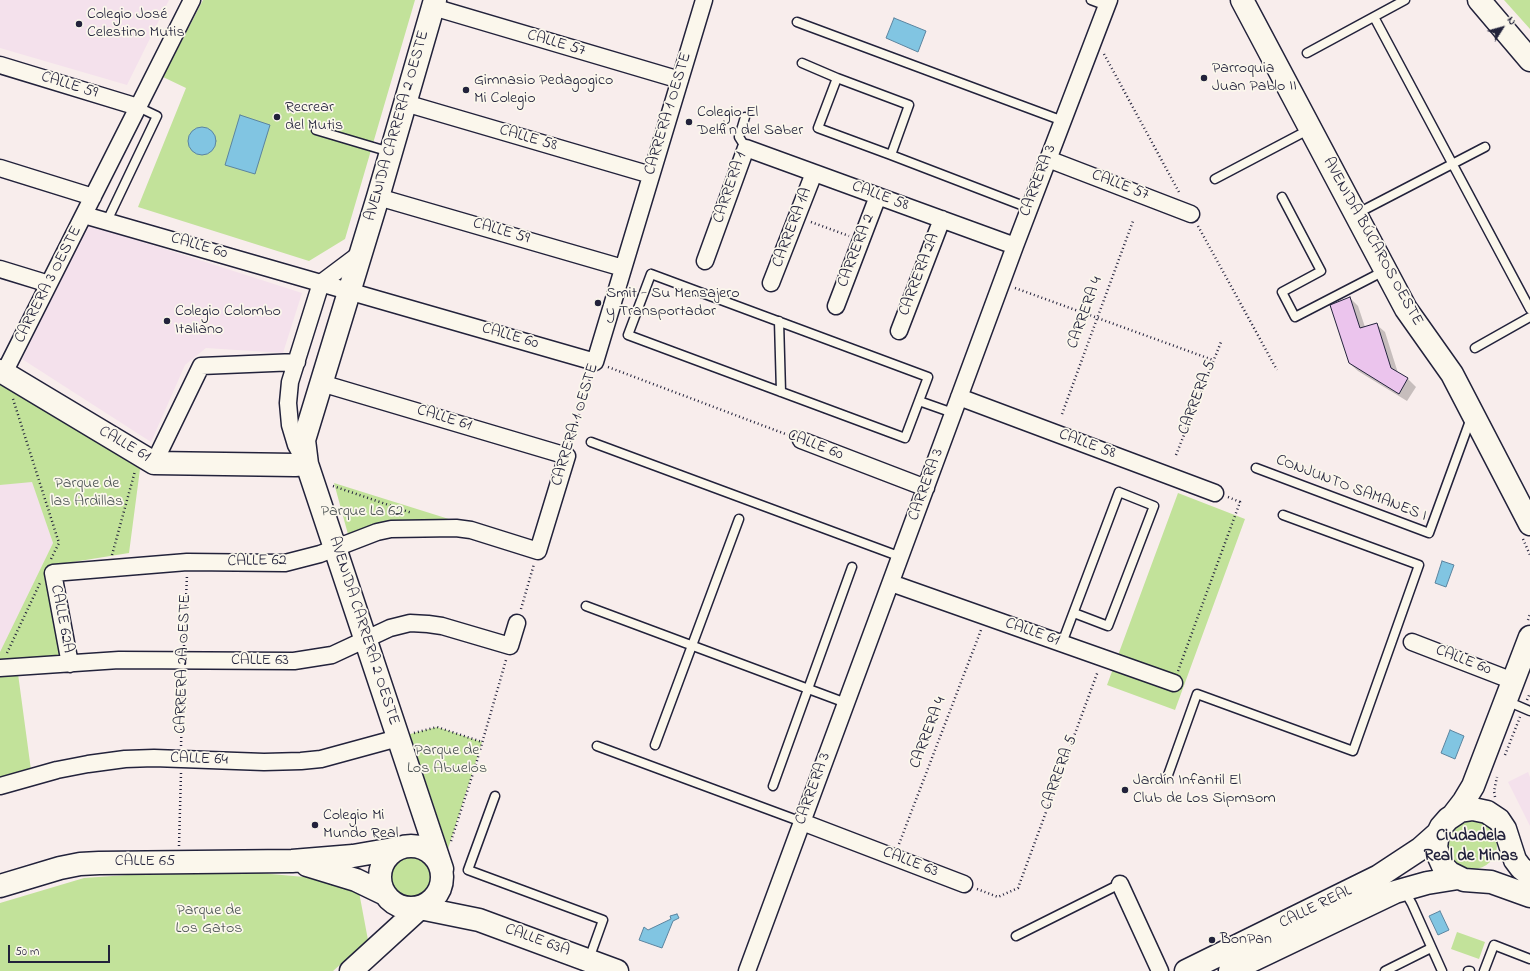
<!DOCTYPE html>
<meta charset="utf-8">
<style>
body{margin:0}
#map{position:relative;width:1530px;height:971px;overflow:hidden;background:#f8edec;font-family:"Indie Flower",sans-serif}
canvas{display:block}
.north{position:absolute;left:1482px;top:8px;width:40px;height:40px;-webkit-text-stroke:3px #fbf7ec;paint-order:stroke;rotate:53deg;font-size:11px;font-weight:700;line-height:16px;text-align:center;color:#22223b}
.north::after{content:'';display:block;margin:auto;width:14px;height:18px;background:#22223b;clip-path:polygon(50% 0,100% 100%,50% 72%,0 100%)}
.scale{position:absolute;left:8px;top:945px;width:102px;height:18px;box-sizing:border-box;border:2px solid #22223b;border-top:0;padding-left:5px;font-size:12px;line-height:14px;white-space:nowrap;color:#22223b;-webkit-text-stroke:3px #fbf7ec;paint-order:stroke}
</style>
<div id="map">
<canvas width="1530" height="971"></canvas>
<div class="north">N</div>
<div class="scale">50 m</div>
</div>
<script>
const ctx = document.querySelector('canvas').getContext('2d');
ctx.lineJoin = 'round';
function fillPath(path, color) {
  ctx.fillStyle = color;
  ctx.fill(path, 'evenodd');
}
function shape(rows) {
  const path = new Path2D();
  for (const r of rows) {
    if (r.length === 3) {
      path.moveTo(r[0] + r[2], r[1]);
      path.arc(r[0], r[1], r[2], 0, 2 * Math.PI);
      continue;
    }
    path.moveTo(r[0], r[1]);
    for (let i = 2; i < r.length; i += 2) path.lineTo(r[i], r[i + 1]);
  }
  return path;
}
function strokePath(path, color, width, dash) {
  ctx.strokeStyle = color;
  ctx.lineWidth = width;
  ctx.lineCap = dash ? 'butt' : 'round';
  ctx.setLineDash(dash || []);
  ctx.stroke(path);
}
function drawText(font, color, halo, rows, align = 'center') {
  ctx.font = font + ' "Indie Flower",sans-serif';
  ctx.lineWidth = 3.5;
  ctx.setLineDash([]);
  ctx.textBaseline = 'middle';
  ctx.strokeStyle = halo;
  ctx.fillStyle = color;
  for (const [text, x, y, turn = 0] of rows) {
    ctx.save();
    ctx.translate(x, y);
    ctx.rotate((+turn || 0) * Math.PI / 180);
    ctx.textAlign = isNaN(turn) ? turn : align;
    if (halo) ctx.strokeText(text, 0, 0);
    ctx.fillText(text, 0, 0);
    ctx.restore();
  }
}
fillPath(shape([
 [0,0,169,0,127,85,0,48],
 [87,224,302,293,283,353,206,348,185,365,151,442,22,359],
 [32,481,53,543,0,652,0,485],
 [1528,772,1530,777,1530,826,1508,782]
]), '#f4e1ec');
fillPath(shape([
 [203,0,415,0,345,239,309,261,138,207,186,88,163,77],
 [1504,0,1530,0,1530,29],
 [0,381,140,469,129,553,48,566,44,575,61,657,16,659,31,770,0,778,0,652,53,543,32,482,0,485],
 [334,483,452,520,420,524,349,538],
 [1178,493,1245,519,1175,710,1107,685],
 [437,727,482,742,448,849,410,734],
 [1473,845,24],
 [410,877,20],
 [214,869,316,878,359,892,368,940,333,971,0,971,0,903,84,878],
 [1457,932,1485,942,1479,959,1451,949]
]), '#c2e29a');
const water = shape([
 [894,18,926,31,918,52,886,38,894,18],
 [240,115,270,125,255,174,225,165,240,115],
 [202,141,14],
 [1442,561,1454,565,1446,587,1435,583,1442,561],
 [1450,730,1464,736,1455,759,1441,753,1450,730],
 [1440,911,1449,930,1438,935,1429,916,1440,911],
 [677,914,679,918,673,921,662,948,639,940,644,927,648,930,671,919,670,916,677,914]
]);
fillPath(water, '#81c5e2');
strokePath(water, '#5b849f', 1);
fillPath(shape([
 [1350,298,1358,306,1365,327,1376,324,1385,332,1398,373,1408,379,1416,387,1407,401,1358,371,1349,363]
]), '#0003');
const building = shape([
 [1350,297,1360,328,1377,323,1391,368,1408,378,1399,394,1349,363,1330,305,1350,297]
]);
fillPath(building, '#ebc4ed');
strokePath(building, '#22223b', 1);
const lane = shape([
 [1091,0,1107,6],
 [1374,17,1530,309],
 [797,22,1063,121],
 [1307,53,1405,0],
 [802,63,837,78],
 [837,78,909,105,891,155,818,128,837,78],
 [745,117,739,137,746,148],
 [316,130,390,152],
 [891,155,1029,208],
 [1215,179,1310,129],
 [1282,197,1321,271,1282,292,1295,317,1384,271],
 [1356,214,1485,147],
 [107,221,157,116,138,107],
 [651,274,928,377,905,438,628,335,651,274],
 [779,321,781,392],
 [1475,348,1530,317],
 [919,401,953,413],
 [591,442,901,557],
 [1256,468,1429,533,1471,418],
 [586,606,846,703],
 [1062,643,1119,492,1154,506,1108,626,1074,613],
 [1516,705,1530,711],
 [655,745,739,519],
 [597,746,802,822],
 [1168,775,1197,694,1353,751,1419,565,1283,515],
 [773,786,852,567],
 [495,796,468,870,603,920,589,959],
 [1404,890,1412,904,1442,971],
 [1016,936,1120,884],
 [1385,971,1431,948],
 [1468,971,1470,971],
 [1484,971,1494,945,1530,959]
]);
const street = shape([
 [433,7,680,80],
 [0,65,138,107],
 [405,103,651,175],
 [1048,159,1191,214],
 [0,168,93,197],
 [378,197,623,268],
 [84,215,595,362,704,0],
 [705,261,746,148,1015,246],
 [0,269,49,284],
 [771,283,814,173],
 [836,306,878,196],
 [899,331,942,219],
 [4,373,192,0],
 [959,397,1215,493],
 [801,440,926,488],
 [302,456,296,445,290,425,288,403,290,382,321,283,361,253],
 [154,463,201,366,297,362],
 [891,583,1174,683],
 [1412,642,1513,681],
 [70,664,53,573,187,562,285,563,320,554,377,532,391,529,456,528,471,530,538,551,567,456,321,383],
 [0,668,119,660,294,661,332,655,390,628,410,623,428,624,442,626,510,646,517,623],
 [0,786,57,770,88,764,125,759,154,758,264,762,301,761,321,759,398,738],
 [802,822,964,884],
 [1120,884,1160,971],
 [747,971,1015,246,1109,0]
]);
const secondary = shape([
 [435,0,378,197,304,440,307,464,442,869],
 [1242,0,1406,309,1452,374,1530,524],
 [1479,0,1530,60],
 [0,371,4,373,154,463,295,465,307,464],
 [1454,814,1464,801,1473,786,1530,637],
 [411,877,31],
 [307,865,356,880,383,893],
 [1530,875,1521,868,1515,860,1505,829,1499,820,1487,812,1473,809,1460,811,1448,819,1441,827,1438,833,1436,847,1439,857,1443,866,1450,873,1464,880,1491,882,1530,896],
 [0,886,60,868,80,864,99,863,292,861,353,856,399,848],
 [351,971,420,908,479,920,617,971],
 [1186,971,1379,876,1420,849,1438,833],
 [1230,971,1395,892,1427,883,1458,878]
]);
strokePath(lane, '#22223b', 11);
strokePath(street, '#22223b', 19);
strokePath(secondary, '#22223b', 25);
strokePath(shape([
 [1104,54,1180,194],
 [811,222,849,236],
 [1198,226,1277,370],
 [1015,288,1213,360],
 [608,367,788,435],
 [13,399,59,543,51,559],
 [1062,414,1133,221],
 [571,442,591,374],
 [1176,455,1221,342],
 [333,486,412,513],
 [1523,539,1530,555],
 [112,555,135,471],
 [521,609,534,564],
 [1528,620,1530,614],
 [184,646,187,575],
 [7,653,40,583],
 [1178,671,1240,502,1228,497],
 [1527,700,1530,693],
 [414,733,437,727,482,742],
 [181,746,183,675],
 [1505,755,1520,717],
 [1495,797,1494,791,1497,777],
 [451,841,476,764,506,660],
 [899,844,981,630],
 [179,846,181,773],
 [977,889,998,897,1018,888,1098,671]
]), '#22223b', 2.5, [1, 3]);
strokePath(lane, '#fbf7ec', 8);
strokePath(street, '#fbf7ec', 16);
strokePath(secondary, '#fbf7ec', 22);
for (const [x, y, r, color] of [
 [79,24,4,"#22223b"],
 [1204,78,4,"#22223b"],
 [466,90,4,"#22223b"],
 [277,117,4,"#22223b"],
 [689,122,4,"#22223b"],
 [598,303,4,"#22223b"],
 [167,321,4,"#22223b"],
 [1125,790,4,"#22223b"],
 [315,825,4,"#22223b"],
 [1212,940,4,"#22223b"]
]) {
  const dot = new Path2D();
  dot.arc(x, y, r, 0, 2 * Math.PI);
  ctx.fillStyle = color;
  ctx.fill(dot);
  strokePath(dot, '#fbf7ec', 1.5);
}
drawText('16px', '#22223b', '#fbf7ec', [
 ["Colegio José",87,15],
 ["Celestino Mutis",87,33],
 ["Parroquia",1212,69],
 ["Juan Pablo II",1212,87],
 ["Gimnasio Pedagogico",474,81],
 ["Mi Colegio",474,99],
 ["Recrear",285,108],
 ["del Mutis",285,126],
 ["Colegio El",697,113],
 ["Delfin del Saber",697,131],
 ["Smit - Su Mensajero",606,294],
 ["y Transportador",606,312],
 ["Colegio Colombo",175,312],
 ["Italiano",175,330],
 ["Jardín Infantil El",1133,781],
 ["Club de Los Sipmsom",1133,799],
 ["Colegio Mi",323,816],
 ["Mundo Real",323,834],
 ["BonPan",1220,940]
], 'left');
drawText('16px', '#22223b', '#fbf7ec', [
 ["CALLE 57",556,44,16],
 ["CALLE 59",69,86,17],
 ["CARRERA 1 OESTE",669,114,-73],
 ["AVENIDA CARRERA 2 OESTE",398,126,-74],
 ["CALLE 58",528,139,16],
 ["CARRERA 3",1039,181,-69],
 ["CALLE 57",1120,186,21],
 ["CARRERA 1",731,188,-71],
 ["CALLE 58",880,197,20],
 ["CARRERA 1A",793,228,-69],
 ["CALLE 59",501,232,16],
 ["AVENIDA BÚCAROS OESTE",1372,242,61],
 ["CALLE 60",199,247,16],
 ["CARRERA 2",857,251,-69],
 ["CARRERA 2A",920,275,-69],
 ["CARRERA 3 OESTE",49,285,-63],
 ["CARRERA 4",1086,313,-70],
 ["CALLE 60",510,337,16],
 ["CARRERA 5",1198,398,-69],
 ["CALLE 61",444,419,17],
 ["CARRERA 1 OESTE",576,425,-73],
 ["CALLE 61",124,445,30],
 ["CALLE 58",1087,445,20],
 ["CALLE 60",815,446,21],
 ["CARRERA 3",927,485,-70],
 ["CONJUNTO SAMANES I",1351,489,21],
 ["CALLE 62",257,562,-1],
 ["CALLE 62A",61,619,79],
 ["AVENIDA CARRERA 2 OESTE",363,631,72],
 ["CALLE 61",1032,633,19],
 ["CALLE 63",260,661],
 ["CALLE 60",1463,661,21],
 ["CARRERA 2A OESTE",184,664,-88],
 ["CARRERA 4",929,733,-69],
 ["CALLE 64",199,760,2],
 ["CARRERA 5",1060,773,-70],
 ["CARRERA 3",814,789,-70],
 ["CALLE 65",145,862],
 ["CALLE 63",910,863,21],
 ["CALLE REAL",1316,908,-26],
 ["CALLE 63A",537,941,20]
]);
drawText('16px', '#4a5253', '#fbf7ec', [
 ["Parque de",87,484],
 ["las Ardillas",87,502],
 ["Parque La 62",362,512],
 ["Parque de",447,751],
 ["Los Abuelos",447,769],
 ["Parque de",209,911],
 ["Los Gatos",209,929]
]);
drawText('bold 17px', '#22223b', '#fbf7ec', [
 ["Ciudadela",1471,837],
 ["Real de Minas",1471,857]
]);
</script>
